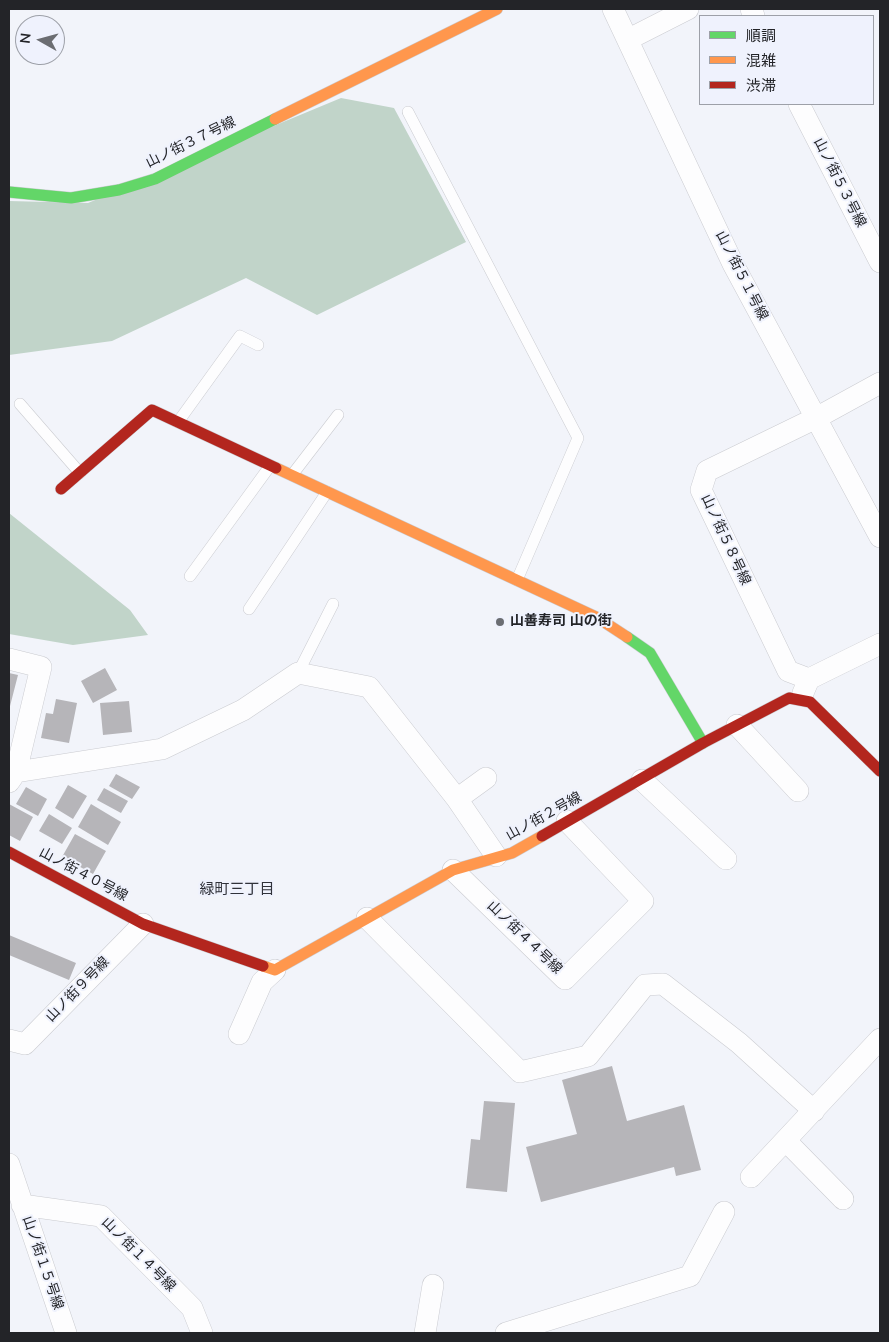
<!DOCTYPE html>
<meta charset="utf-8">
<style>
body{margin:0}
#map{position:relative;width:889px;height:1342px;overflow:hidden;background:#f2f4fa;font-family:"Nunito Sans","Noto Sans JP",sans-serif}
canvas{display:block}
.frame{position:absolute;inset:0;border:10px solid #232428;pointer-events:none}
.legend{position:absolute;left:699px;top:15px;width:175px;height:90px;box-sizing:border-box;background:#eff2fd;border:1px solid #9da0a8;margin:0;padding:6px 9px;list-style:none;font-size:15px;color:#232428}
.legend li{display:flex;align-items:center;gap:10px;height:25px}
.legend b{width:25px;border:1px solid #9da0a8}
.north{position:absolute;left:15px;top:15px;width:50px;height:50px;box-sizing:border-box;background:#eff2fd;border:1px solid #9da0a8;border-radius:50%;rotate:277deg;font-size:14px;font-weight:700;line-height:20px;text-align:center;color:#232428}
.north::after{content:'';display:block;margin:auto;width:18px;height:22px;background:#6b6d72;clip-path:polygon(50% 0,100% 100%,50% 72%,0 100%)}
</style>
<div id="map">
<canvas width="889" height="1342"></canvas>
<div class="frame"></div>
<ul class="legend">
<li><b style="height:6px;background:#63d668"></b>順調</li>
<li><b style="height:6px;background:#ff974d"></b>混雑</li>
<li><b style="height:6px;background:#b3261e"></b>渋滞</li>
</ul>
<div class="north">N</div>
</div>
<script>
const ctx = document.querySelector('canvas').getContext('2d');
ctx.lineJoin = 'round';
function fillPath(path, color) {
  ctx.fillStyle = color;
  ctx.fill(path, 'evenodd');
}
function shape(rows) {
  const path = new Path2D();
  for (const r of rows) {
    path.moveTo(r[0], r[1]);
    for (let i = 2; i < r.length; i += 2) path.lineTo(r[i], r[i + 1]);
  }
  return path;
}
function strokePath(path, color, width, dash) {
  ctx.strokeStyle = color;
  ctx.lineWidth = width;
  ctx.lineCap = dash ? 'butt' : 'round';
  ctx.setLineDash(dash || []);
  ctx.stroke(path);
}
function drawText(font, color, halo, rows, align = 'center') {
  ctx.font = font + ' "Nunito Sans","Noto Sans JP",sans-serif';
  ctx.lineWidth = 4;
  ctx.setLineDash([]);
  ctx.textBaseline = 'middle';
  ctx.strokeStyle = halo;
  ctx.fillStyle = color;
  for (const [text, x, y, turn = 0] of rows) {
    ctx.save();
    ctx.translate(x, y);
    ctx.rotate((+turn || 0) * Math.PI / 180);
    ctx.textAlign = isNaN(turn) ? turn : align;
    if (halo) ctx.strokeText(text, 0, 0);
    ctx.fillText(text, 0, 0);
    ctx.restore();
  }
}
fillPath(shape([
 [341,98,394,108,466,242,317,315,246,278,112,341,9,355,9,201,88,203],
 [9,513,130,610,148,635,73,645,9,634]
]), '#c1d4c9');
fillPath(shape([
 [105,668,117,690,93,703,81,681],
 [9,673,18,675,9,710],
 [56,699,77,703,69,743,41,738,46,713,53,714],
 [129,701,132,732,103,735,100,703],
 [116,774,140,787,132,799,109,786],
 [68,785,87,796,73,819,55,808],
 [26,787,47,799,38,816,16,804],
 [104,788,128,801,121,813,97,800],
 [9,804,33,817,20,841,9,835],
 [91,804,121,822,108,845,78,827],
 [49,814,72,828,62,844,39,831],
 [75,834,106,851,93,874,62,857],
 [9,935,76,963,69,980,9,955],
 [612,1066,627,1121,684,1105,701,1170,676,1176,674,1167,541,1202,526,1147,577,1134,562,1080],
 [484,1101,515,1103,507,1192,466,1188,471,1139,480,1140]
]), '#b6b5b9');
const lane = shape([
 [408,112,578,438,517,580],
 [20,404,80,473],
 [178,422,240,336,258,345],
 [292,475,338,415],
 [190,576,270,466],
 [249,609,327,492],
 [298,673,333,604]
]);
const street = shape([
 [613,9,733,264,880,537],
 [751,9,754,16],
 [629,39,688,9],
 [799,104,880,262],
 [9,659,41,667,16,772,9,782],
 [809,679,788,671,701,490,707,471,818,417,880,383],
 [803,693,809,679,880,644],
 [737,725,798,791],
 [16,772,162,749,243,710,298,673,369,687,457,799,496,856],
 [642,780,726,859],
 [457,799,486,778],
 [453,870,565,979,643,901,567,821],
 [367,918,520,1072,588,1056,645,985,663,984,739,1043,814,1111],
 [239,1034,262,982,275,970],
 [9,1040,25,1044,143,924],
 [786,1141,843,1199],
 [9,1164,66,1333],
 [751,1177,880,1039],
 [22,1205,101,1216,192,1308,202,1333],
 [425,1333,433,1285],
 [506,1333,690,1276,724,1212]
]);
const fast = shape([
 [9,192,71,198,119,190,155,179,275,119],
 [627,637,650,653,703,743]
]);
const slow = shape([
 [275,119,497,9],
 [276,468,598,618,627,637],
 [263,966,275,970,453,870,512,853,542,836]
]);
const jam = shape([
 [61,489,152,410,276,468],
 [542,836,703,743,789,698,810,702,880,771],
 [9,852,143,924,263,966]
]);
strokePath(lane, '#cacbd0', 12);
strokePath(street, '#cacbd0', 22);
strokePath(fast, '#cacbd0', 12);
strokePath(slow, '#cacbd0', 12);
strokePath(jam, '#cacbd0', 12);
strokePath(lane, '#fdfdfe', 11);
strokePath(street, '#fdfdfe', 21);
strokePath(fast, '#63d668', 11);
strokePath(slow, '#ff974d', 11);
strokePath(jam, '#b3261e', 11);
for (const [x, y, r, color] of [
 [500,622,5,"#6b6d72"]
]) {
  const dot = new Path2D();
  dot.arc(x, y, r, 0, 2 * Math.PI);
  ctx.fillStyle = color;
  ctx.fill(dot);
  strokePath(dot, '#eff2fd', 2);
}
drawText('14px', '#232428', '#eff2fd', [
 ["山ノ街３７号線",191,143,-26],
 ["山ノ街５３号線",839,183,63],
 ["山ノ街５１号線",741,276,63],
 ["山ノ街５８号線",725,540,65],
 ["山ノ街２号線",544,817,-29],
 ["山ノ街４０号線",83,875,28],
 ["山ノ街４４号線",524,938,44],
 ["山ノ街９号線",78,990,-46],
 ["山ノ街１４号線",138,1255,45],
 ["山ノ街１５号線",42,1263,71]
]);
drawText('bold 14px', '#232428', '#eff2fd', [
 ["山善寿司 山の街",510,622]
], 'left');
drawText('15px', '#30323a', '#eff2fd', [
 ["緑町三丁目",237,890]
]);
</script>
